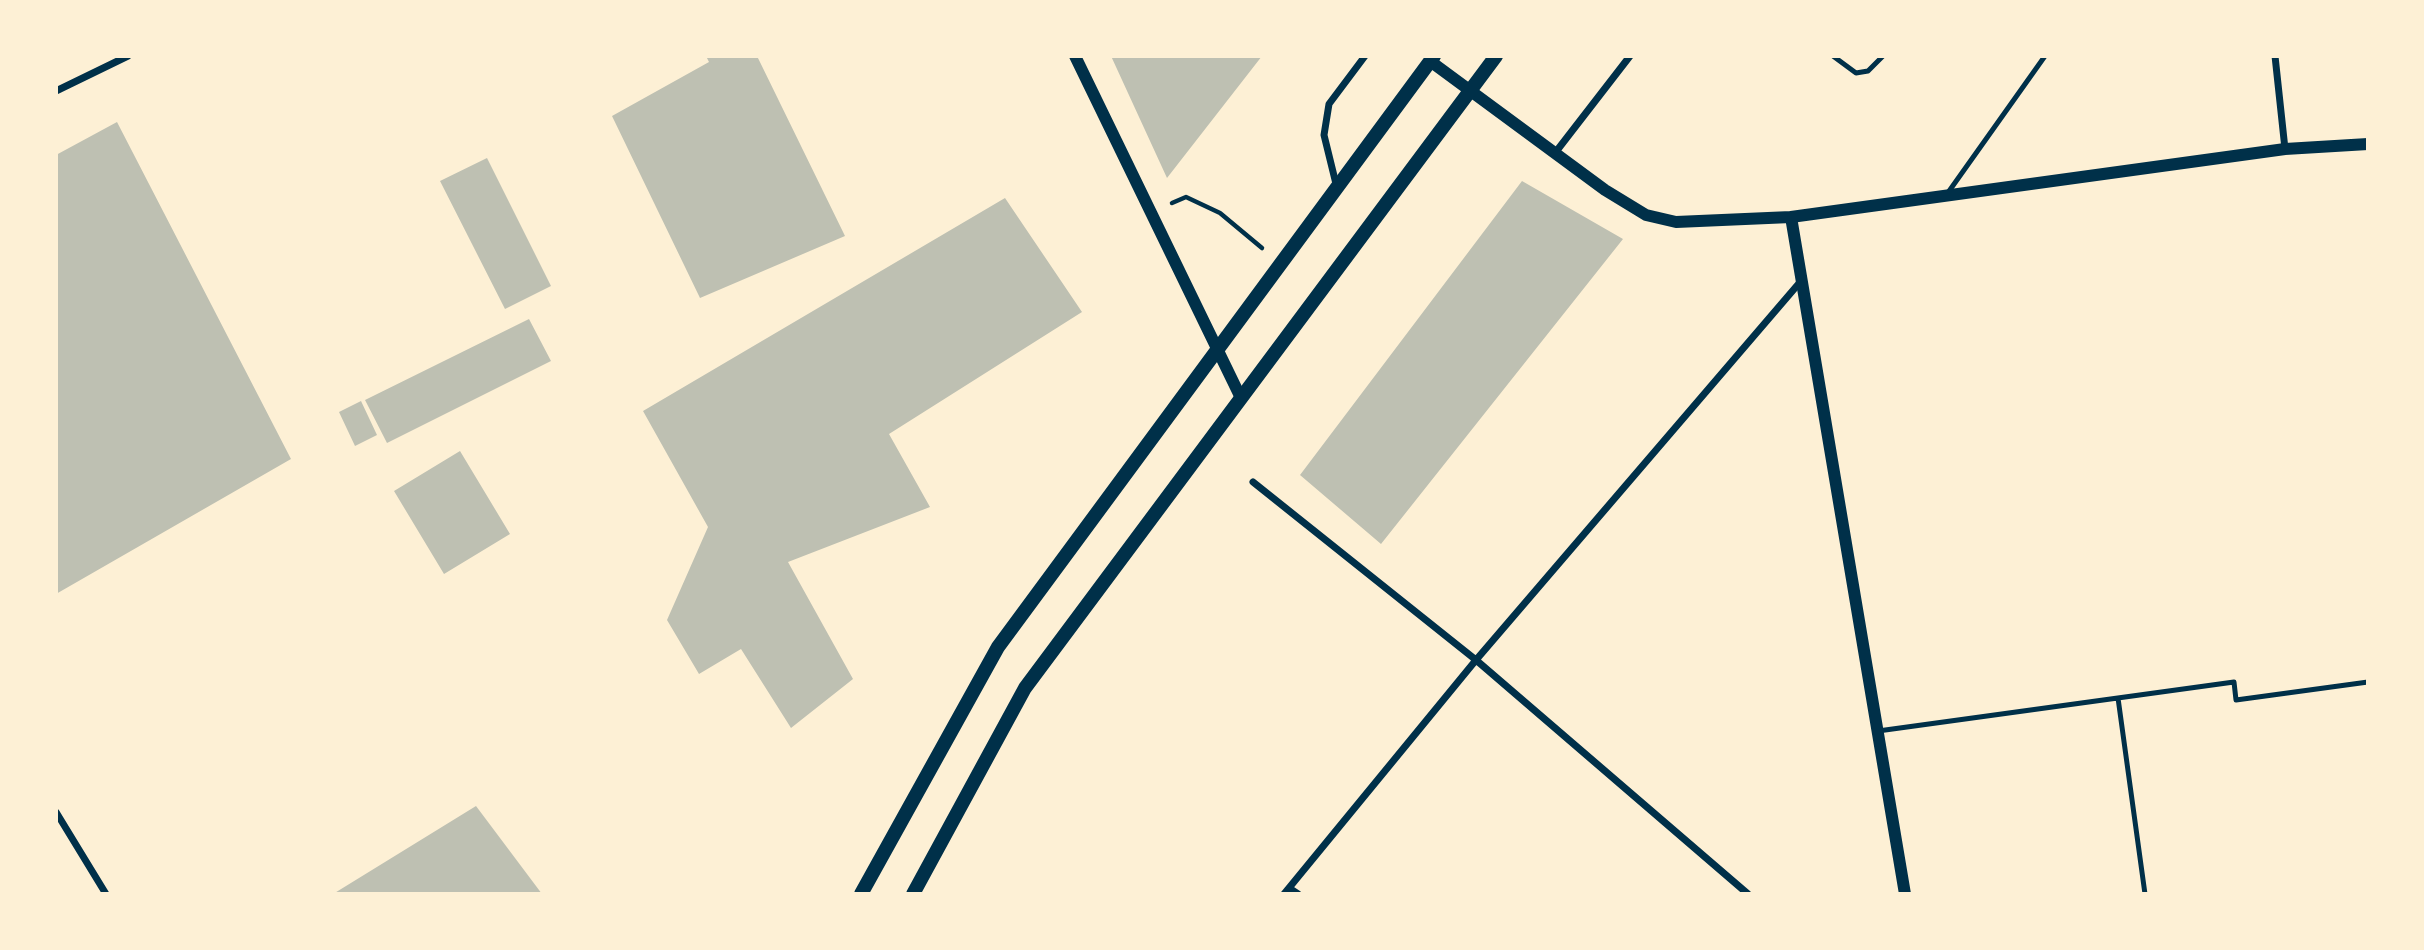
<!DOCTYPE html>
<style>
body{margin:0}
#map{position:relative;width:2424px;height:950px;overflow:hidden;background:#fdf0d5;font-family:Ubuntu,sans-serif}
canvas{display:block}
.frame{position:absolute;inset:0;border:58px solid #fdf0d5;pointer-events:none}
</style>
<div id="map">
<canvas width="2424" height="950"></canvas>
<div class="frame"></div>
</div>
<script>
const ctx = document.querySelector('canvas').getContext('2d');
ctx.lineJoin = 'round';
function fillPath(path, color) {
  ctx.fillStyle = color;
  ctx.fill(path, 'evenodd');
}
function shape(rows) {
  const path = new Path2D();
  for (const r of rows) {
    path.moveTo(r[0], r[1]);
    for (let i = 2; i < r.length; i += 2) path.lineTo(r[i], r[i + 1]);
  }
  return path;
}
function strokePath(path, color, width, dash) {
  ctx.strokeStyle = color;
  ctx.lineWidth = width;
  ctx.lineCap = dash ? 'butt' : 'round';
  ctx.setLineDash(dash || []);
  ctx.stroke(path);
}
fillPath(shape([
 [706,56,757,56,845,236,700,298,612,116,709,62],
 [1111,56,1262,56,1167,178],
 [117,122,291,459,56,594,56,155],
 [487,158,551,286,505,309,440,181],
 [1522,181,1623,239,1381,544,1300,475],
 [1005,198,1082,312,889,434,930,507,788,562,853,679,791,728,741,649,699,674,667,620,708,527,643,411],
 [529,319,551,361,387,443,365,400],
 [361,401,377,435,355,446,339,412],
 [460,451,510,534,444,574,394,491],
 [476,806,542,894,333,894]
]), '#bec0b2');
strokePath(shape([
 [1172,203,1186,197,1220,213,1262,248]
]), '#003049', 4.5);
strokePath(shape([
 [1833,56,1856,73,1868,71,1883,56],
 [1947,194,2045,56],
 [2118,698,2145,894],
 [1878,731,2234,682,2236,700,2368,682]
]), '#003049', 5);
strokePath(shape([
 [2275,56,2285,149],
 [56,91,128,56],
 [1555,153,1630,56],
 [1337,188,1324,135,1329,104,1365,56],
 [1253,482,1476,660,1748,894],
 [56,812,106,894],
 [1289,888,1298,894],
 [1284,894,1476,660,1801,281]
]), '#003049', 7);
strokePath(shape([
 [1075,56,1240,396],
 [1430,61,1605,190,1646,215,1676,222,1791,217,2285,149,2368,144],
 [1791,217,1905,894]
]), '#003049', 12);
strokePath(shape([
 [861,894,998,647,1434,56],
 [913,894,1025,688,1496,56]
]), '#003049', 14);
</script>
